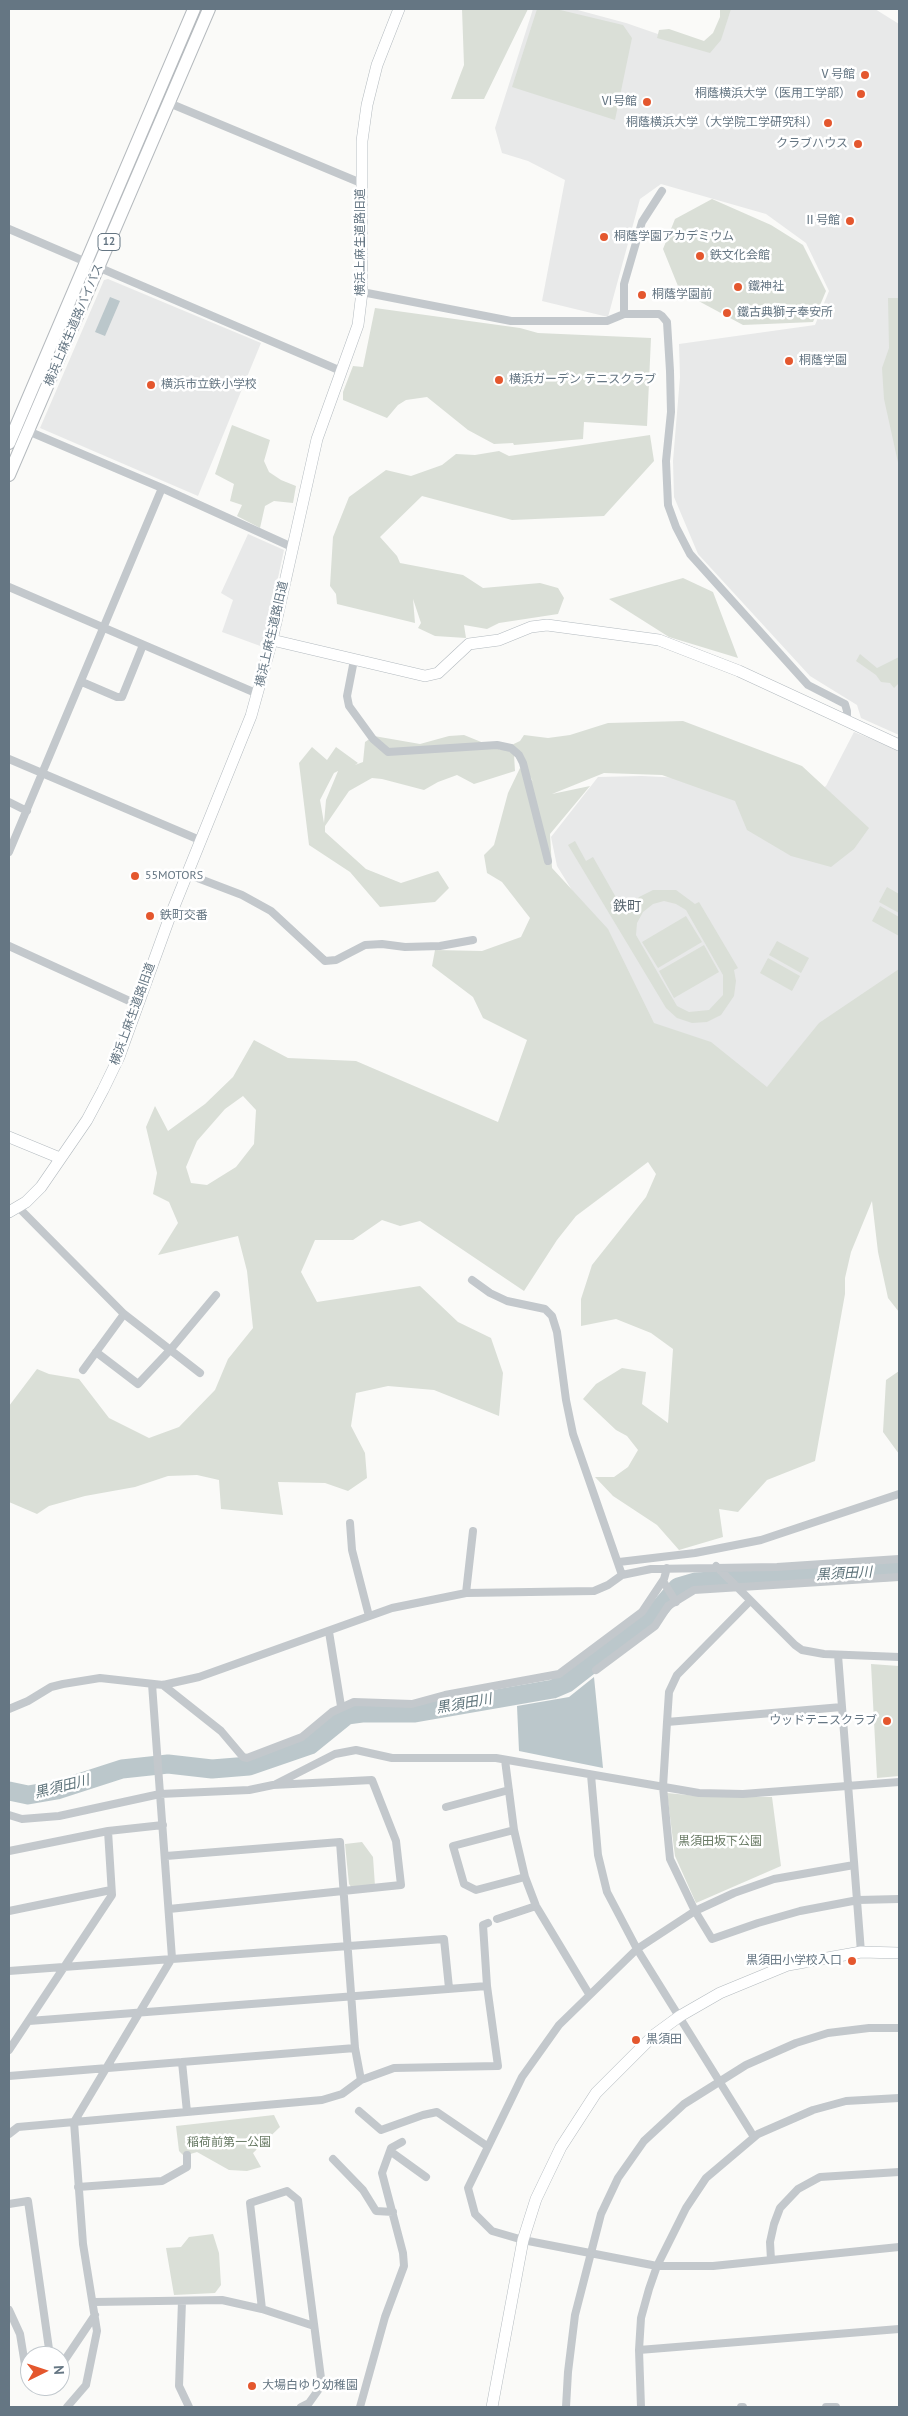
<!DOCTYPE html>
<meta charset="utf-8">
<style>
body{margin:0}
#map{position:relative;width:908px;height:2416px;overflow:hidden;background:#fafaf8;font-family:"PT Sans",sans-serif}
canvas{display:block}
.frame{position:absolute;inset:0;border:10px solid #657683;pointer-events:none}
.north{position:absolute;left:20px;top:2346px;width:50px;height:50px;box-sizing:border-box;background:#fff;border:1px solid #c1c8cd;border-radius:50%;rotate:86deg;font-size:14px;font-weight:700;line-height:20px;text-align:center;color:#657683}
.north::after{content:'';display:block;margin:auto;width:18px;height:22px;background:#e4572e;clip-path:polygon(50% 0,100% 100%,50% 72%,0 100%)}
</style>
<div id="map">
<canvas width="908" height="2416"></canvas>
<div class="frame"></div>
<div class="north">N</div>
</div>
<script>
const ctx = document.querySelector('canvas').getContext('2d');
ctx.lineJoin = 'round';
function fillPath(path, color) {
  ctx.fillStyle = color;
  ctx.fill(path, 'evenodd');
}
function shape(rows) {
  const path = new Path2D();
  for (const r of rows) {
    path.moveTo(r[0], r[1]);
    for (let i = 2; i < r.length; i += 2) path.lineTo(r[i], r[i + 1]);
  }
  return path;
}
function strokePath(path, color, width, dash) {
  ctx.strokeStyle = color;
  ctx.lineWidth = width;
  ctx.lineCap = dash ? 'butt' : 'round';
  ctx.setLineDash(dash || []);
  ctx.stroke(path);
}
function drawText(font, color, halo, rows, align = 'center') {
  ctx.font = font + ' "PT Sans","Noto Sans JP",sans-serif';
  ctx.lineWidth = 5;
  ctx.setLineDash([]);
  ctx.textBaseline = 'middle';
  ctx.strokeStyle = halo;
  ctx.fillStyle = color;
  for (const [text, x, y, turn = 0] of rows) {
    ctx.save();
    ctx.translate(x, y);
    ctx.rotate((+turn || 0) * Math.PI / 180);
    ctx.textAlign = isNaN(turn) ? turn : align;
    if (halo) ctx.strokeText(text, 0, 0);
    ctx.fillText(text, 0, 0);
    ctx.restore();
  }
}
fillPath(shape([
 [533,9,574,9,626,23,707,51,726,9,875,9,899,24,899,735,861,718,857,705,810,676,698,554,674,497,673,461,680,377,679,344,815,325,829,291,806,243,766,214,661,184,640,199,608,317,542,301,565,180,528,161,502,153,495,128],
 [108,279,261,343,198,496,40,428,104,280],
 [248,534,284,550,263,647,222,632,233,600,221,593],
 [854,732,899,750,899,977,768,1091,641,1022,617,963,557,866,551,837,598,777,642,776,704,779,813,794,826,786]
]), '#e8e9e9');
fillPath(shape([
 [462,9,528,9,484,99,451,99,464,65],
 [537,9,556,9,623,25,632,38,615,120,512,87],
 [720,9,731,9,721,40,710,53,657,38,659,30,669,29,704,41,713,33,720,17],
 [712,199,771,225,803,245,826,291,813,322,743,325,680,291,663,249,675,219],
 [888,298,899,298,899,467,884,399,882,368,889,348],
 [375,308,520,328,538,333,651,338,647,426,584,422,583,439,514,445,513,443,494,444,468,430,427,397,406,400,398,405,387,418,343,400,343,392,353,366,363,367],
 [232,425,270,440,264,461,269,472,281,480,296,486,293,503,274,501,265,506,260,528,237,516,242,505,230,501,234,484,215,474],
 [650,435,654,461,604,516,512,520,422,496,380,537,397,556,400,563,463,575,483,588,540,583,558,588,564,598,558,614,499,623,487,629,464,625,466,638,435,636,418,628,421,623,413,599,415,623,337,604,336,594,330,586,333,537,349,497,386,470,411,476,442,465,456,454,475,455,499,451,509,456],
 [683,578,713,592,738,658,669,637,609,599],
 [860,654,877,668,899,657,899,683,894,688,890,683,881,682,876,675,856,661],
 [683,721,802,766,869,828,854,849,831,867,791,856,747,830,735,801,662,775,604,773,552,794,590,786,550,834,552,868,608,929,654,1023,711,1042,767,1087,819,1023,899,969,899,1312,888,1298,878,1252,872,1201,851,1252,845,1278,845,1294,815,1461,767,1480,738,1512,719,1509,723,1537,679,1550,657,1525,613,1496,595,1477,614,1477,628,1467,638,1450,627,1436,616,1430,583,1399,596,1384,622,1368,646,1372,642,1404,668,1423,673,1349,651,1333,616,1319,581,1326,581,1299,592,1265,646,1197,656,1174,648,1162,576,1216,557,1240,524,1291,420,1221,400,1226,382,1220,353,1240,315,1240,301,1272,317,1302,420,1286,458,1322,491,1338,503,1373,499,1416,434,1390,388,1386,356,1393,351,1426,365,1453,367,1478,348,1491,325,1483,278,1482,283,1515,221,1509,219,1480,197,1475,168,1476,135,1487,85,1496,49,1506,37,1514,9,1502,9,1406,37,1369,49,1374,79,1379,109,1418,149,1438,179,1427,215,1390,228,1359,253,1328,247,1271,238,1236,158,1255,178,1223,169,1202,153,1194,157,1173,146,1127,155,1106,168,1131,205,1104,233,1077,254,1040,288,1058,356,1061,498,1122,527,1040,483,1018,473,997,432,966,435,950,482,951,521,937,530,918,502,882,487,873,484,855,494,845,508,793,520,768,533,781,514,755,515,771,474,784,457,775,438,782,424,790,382,779,372,778,349,791,325,826,325,832,366,869,401,883,438,871,449,888,435,902,380,907,350,872,309,845,299,763,312,747,327,760,336,747,358,763,355,765,363,762,365,742,374,736,420,744,449,736,464,735,501,750,520,741,524,735,548,738,570,735,608,723],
 [338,771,326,800,324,823,320,800,334,773],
 [243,1096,256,1110,254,1144,236,1167,207,1185,191,1183,186,1167,197,1141,225,1109],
 [575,841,586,861,593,857,626,915,639,897,653,890,676,890,695,904,699,902,738,968,734,970,736,981,734,996,721,1015,707,1022,692,1023,677,1018,666,1008,568,845],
 [664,901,676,904,686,910,723,975,723,995,709,1010,689,1012,677,1006,636,935,637,923,643,912,653,904],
 [887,887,899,894,899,913,879,902],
 [880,906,899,917,899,936,872,921],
 [686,916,702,942,658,968,642,942],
 [777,941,809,958,801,973,769,955],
 [704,945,719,972,674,998,659,971],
 [768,958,800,976,792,991,760,973],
 [899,1371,899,1454,883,1432,886,1380],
 [871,1664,899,1666,899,1776,877,1778],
 [667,1793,709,1797,772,1797,781,1866,696,1903,675,1856],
 [362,1842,373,1857,375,1886,352,1888,349,1884,345,1844],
 [274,2115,280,2127,253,2153,261,2167,247,2171,229,2170,197,2152,184,2156,179,2151,176,2126],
 [213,2234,219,2253,221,2285,215,2293,174,2295,166,2248,181,2247,189,2237]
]), '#dadfd7');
fillPath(shape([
 [110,297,120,301,105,336,95,332],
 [594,1677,603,1768,519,1751,517,1706,569,1697]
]), '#bbc7cb');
strokePath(shape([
 [9,1791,28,1795,57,1790,122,1769,150,1766,168,1764,212,1769,249,1766,310,1745,347,1715,362,1713,415,1713,553,1689,567,1683,653,1616,678,1587,695,1582,899,1571]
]), '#bbc7cb', 19);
const secondary = shape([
 [272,640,425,676,438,673,469,644,499,640,531,627,547,625,659,640,739,671,899,745],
 [9,1137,60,1158],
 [9,1212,26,1202,41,1187,87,1120,103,1090,119,1057,169,919,251,716,272,640,317,439,358,325,362,292,362,141,367,105,377,65,399,9],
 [492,2407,523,2240,536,2199,561,2147,596,2093,654,2035,680,2016,720,1993,788,1965,861,1952,899,1953]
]);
const primary = shape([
 [9,443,194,9],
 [9,475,209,9]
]);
strokePath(secondary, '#b3babf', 12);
strokePath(primary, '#b5babe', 14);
strokePath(shape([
 [169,103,361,183],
 [9,229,341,371],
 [362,292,511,321,607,321,624,314,659,314,662,316,667,322,670,371,671,412,666,461,668,505,676,527,690,554,808,685,845,704,847,711,847,722],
 [624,314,624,284,642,222,662,191],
 [28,431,162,488,292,547],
 [9,587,258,694],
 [354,660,347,696,349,706,373,739,388,752,497,745,511,748,519,755,523,763,548,861],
 [82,682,117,697,122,697,143,645],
 [9,759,202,841],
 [9,802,27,811],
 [9,852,162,488],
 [187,874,242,895,271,911,325,961,336,960,365,945,382,944,405,947,440,946,473,940],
 [9,946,136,1004],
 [18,1207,124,1314,200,1373],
 [472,1280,490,1293,507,1301,545,1309,552,1316,557,1332,566,1400,573,1434,622,1575],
 [96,1352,138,1384,171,1349,216,1295],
 [83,1370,124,1314],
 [350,1523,352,1550,369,1616],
 [619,1562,695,1553,761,1540,899,1494],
 [716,1566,795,1645,802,1650,824,1654,899,1657],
 [663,1581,676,1602],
 [466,1593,473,1531],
 [329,1632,341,1706],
 [838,1655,861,1952],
 [596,1670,655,1626,668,1606,694,1590,899,1577],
 [163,1685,221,1731,243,1757,247,1758,302,1737,332,1712,354,1702,412,1704,445,1695,559,1674,642,1612,664,1579,667,1568],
 [842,1707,667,1722,663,1787,670,1859,695,1911,712,1939,758,1923,800,1911,858,1900,899,1899],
 [9,1709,28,1701,51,1687,63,1684,100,1678,163,1685,199,1677,392,1608,466,1593,594,1591,608,1585,622,1575,651,1569,777,1567,899,1559],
 [667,1722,669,1692,677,1675,750,1601],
 [505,1760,514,1830,525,1877,536,1906,589,1994],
 [591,1775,598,1855,607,1892,637,1949,754,2137],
 [276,1784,335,1754,356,1750,392,1758,496,1758,699,1793,743,1794,899,1782],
 [446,1807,509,1790],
 [9,1815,22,1819,59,1816,160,1794,249,1790,273,1785,372,1780,396,1841,401,1885,169,1909],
 [514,1830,453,1846,464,1884,476,1890,525,1877],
 [9,1851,108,1831,163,1825],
 [166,1856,340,1842,355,2048,361,2080],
 [854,1865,774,1879,734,1893,695,1911,637,1949,559,2025,522,2077,468,2188,475,2214,492,2231,523,2240,657,2266,713,2266,899,2247],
 [9,1911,111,1890],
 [497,1919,536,1906],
 [9,1971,444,1939,449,1988],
 [29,2021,487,1986],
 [9,2050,112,1895,108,1831],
 [182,2062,187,2112],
 [9,2076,355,2048],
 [359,2111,381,2130,423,2115,437,2112,487,2146],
 [9,2134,18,2127,322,2100,342,2094,361,2080,394,2068,498,2066,487,1986,483,1925,488,1923],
 [390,2151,426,2177],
 [333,2159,363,2190,376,2211,393,2212],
 [78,2187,162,2181,187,2167,187,2155],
 [9,2204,28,2201,50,2356],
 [771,2260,770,2242,774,2224,780,2208,798,2189,820,2177,899,2172],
 [182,2301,179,2386,189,2407],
 [94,2302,222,2300,262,2309,314,2326],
 [262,2309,250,2203,287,2191,298,2200,321,2378,319,2389,309,2403,301,2407],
 [9,2310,20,2334,26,2371,30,2377],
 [639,2350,899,2329],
 [60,2367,95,2315],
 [67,2407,86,2385,97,2331,83,2244,74,2122,172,1958,152,1684],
 [360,2407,385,2317,404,2266,403,2253,382,2173,391,2148,402,2142],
 [566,2407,568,2372,575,2315,601,2214,618,2178,644,2141,684,2104,746,2065,796,2043,828,2033,869,2028,899,2028],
 [641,2407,639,2350,641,2318,649,2289,657,2266,686,2208,706,2178,758,2134,813,2110,846,2101,899,2098],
 [741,2407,743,2407],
 [826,2407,836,2407]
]), '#c3c8cc', 8);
strokePath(secondary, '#fff', 11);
strokePath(primary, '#fff', 12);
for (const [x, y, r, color] of [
 [865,75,5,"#e4572e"],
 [861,94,5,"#e4572e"],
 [647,102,5,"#e4572e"],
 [828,123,5,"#e4572e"],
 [858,144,5,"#e4572e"],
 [850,221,5,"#e4572e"],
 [604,237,5,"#e4572e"],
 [700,256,5,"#e4572e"],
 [738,287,5,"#e4572e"],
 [642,295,5,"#e4572e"],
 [727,313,5,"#e4572e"],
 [789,361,5,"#e4572e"],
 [499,380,5,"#e4572e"],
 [151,385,5,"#e4572e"],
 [135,876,5,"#e4572e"],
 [150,916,5,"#e4572e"],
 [887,1721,5,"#e4572e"],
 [852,1961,5,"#e4572e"],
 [636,2040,5,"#e4572e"],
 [252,2386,5,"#e4572e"]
]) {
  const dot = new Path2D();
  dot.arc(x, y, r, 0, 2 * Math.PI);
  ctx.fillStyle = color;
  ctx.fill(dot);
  strokePath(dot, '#fff', 2);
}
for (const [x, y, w] of [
 [109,242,22]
]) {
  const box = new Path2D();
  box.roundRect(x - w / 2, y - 8.5, w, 17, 4);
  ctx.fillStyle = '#fff';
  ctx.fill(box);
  strokePath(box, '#657683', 1);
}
drawText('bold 11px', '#657683', null, [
 ["12",109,242]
]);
drawText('12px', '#657683', '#fff', [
 ["Ⅴ号館",855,75,"right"],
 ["桐蔭横浜大学（医用工学部）",851,94,"right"],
 ["Ⅵ号館",637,102,"right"],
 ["桐蔭横浜大学（大学院工学研究科）",818,123,"right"],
 ["クラブハウス",848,144,"right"],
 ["Ⅱ号館",840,221,"right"],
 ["桐蔭学園アカデミウム",614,237],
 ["鉄文化会館",710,256],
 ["鐵神社",748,287],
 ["桐蔭学園前",652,295],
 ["鐵古典獅子奉安所",737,313],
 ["桐蔭学園",799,361],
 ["横浜ガーデン テニスクラブ",509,380],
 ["横浜市立鉄小学校",161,385],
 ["55MOTORS",145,876],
 ["鉄町交番",160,916],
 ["ウッドテニスクラブ",877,1721,"right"],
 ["黒須田小学校入口",842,1961,"right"],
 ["黒須田",646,2040],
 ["大場白ゆり幼稚園",262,2386]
], 'left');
drawText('12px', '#657683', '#fff', [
 ["横浜上麻生道路旧道",361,242,-90],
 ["横浜上麻生道路バイパス",74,325,-67],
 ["横浜上麻生道路旧道",272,634,-77],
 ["横浜上麻生道路旧道",133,1014,-70]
]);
drawText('12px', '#687a64', '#fff', [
 ["黒須田坂下公園",720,1842],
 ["稲荷前第一公園",229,2143]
]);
drawText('14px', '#57646e', '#fff', [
 ["鉄町",627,907]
]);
drawText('italic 14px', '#60757c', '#fff', [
 ["黒須田川",844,1574,-3],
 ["黒須田川",464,1704,-10],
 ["黒須田川",62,1787,-14]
]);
</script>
